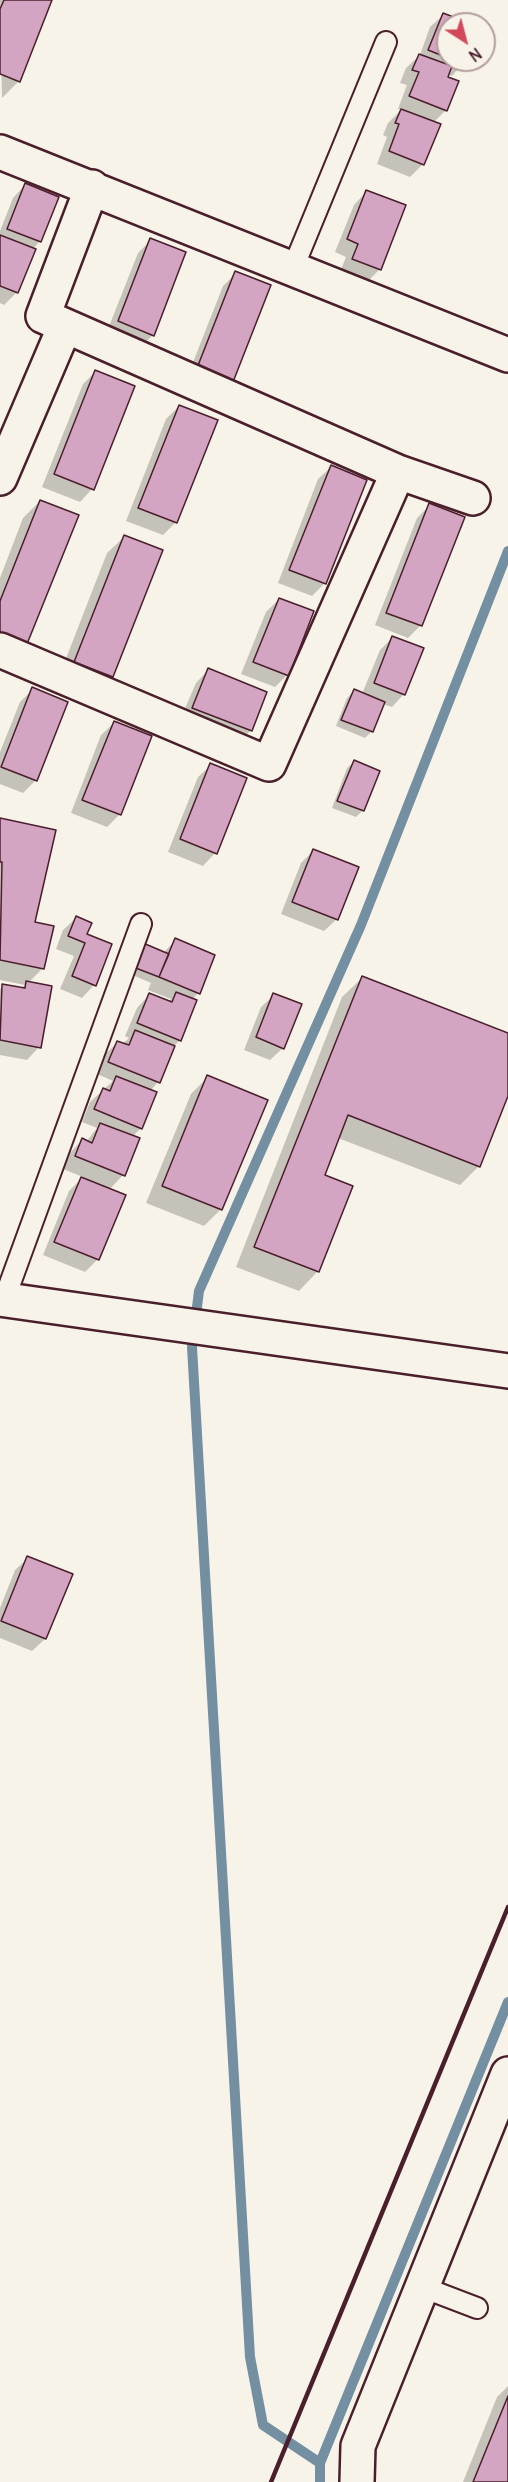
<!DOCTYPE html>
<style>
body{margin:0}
#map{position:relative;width:508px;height:2482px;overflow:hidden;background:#f7f3e8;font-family:Delius,sans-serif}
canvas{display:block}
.north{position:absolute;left:436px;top:12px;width:60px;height:60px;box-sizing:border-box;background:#f7f3e8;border:2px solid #b29e9c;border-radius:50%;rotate:144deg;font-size:16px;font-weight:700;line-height:24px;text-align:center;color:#4a1f2b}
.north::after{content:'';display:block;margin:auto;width:21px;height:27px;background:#d1495b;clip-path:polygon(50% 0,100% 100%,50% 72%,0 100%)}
</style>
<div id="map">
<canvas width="508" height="2482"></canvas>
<div class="north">N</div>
</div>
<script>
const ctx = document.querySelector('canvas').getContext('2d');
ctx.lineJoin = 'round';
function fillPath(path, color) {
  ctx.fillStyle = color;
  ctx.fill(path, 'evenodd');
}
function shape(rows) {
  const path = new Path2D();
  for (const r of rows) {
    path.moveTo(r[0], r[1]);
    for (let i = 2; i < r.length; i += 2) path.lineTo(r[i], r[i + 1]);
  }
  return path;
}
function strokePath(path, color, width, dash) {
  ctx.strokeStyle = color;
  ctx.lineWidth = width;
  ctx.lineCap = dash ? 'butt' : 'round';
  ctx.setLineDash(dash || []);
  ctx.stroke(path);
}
fillPath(shape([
 [0,0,50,0,19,81,2,98],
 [443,15,461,24,448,24,448,60,466,60,452,76,447,74,446,110,433,123,423,164,410,177,377,164,387,137,383,135,388,123,401,110,398,109,407,85,400,83,406,68,420,55,430,27],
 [25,185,40,241,33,249,17,292,4,305,0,303,0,231,13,198],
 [366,192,380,269,367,282,340,272,346,257,335,252,354,205],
 [151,240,153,335,140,347,106,334,138,253],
 [236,273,269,286,186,380,223,286],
 [95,372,92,489,80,502,42,487,83,384],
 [179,406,176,522,163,535,126,521,166,419],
 [331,467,325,583,312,596,278,583,318,479],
 [40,501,0,656,0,578,23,518],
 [430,505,421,625,408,638,375,625,417,518],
 [124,537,112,676,95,693,58,679,107,553],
 [279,599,287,675,275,687,241,674,266,612],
 [392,638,404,694,392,707,383,704,372,731,365,738,336,726,347,698,354,691,362,694,380,650],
 [208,670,251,730,238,743,180,720,196,683],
 [33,689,36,780,23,793,0,784,0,752,20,702],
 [114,723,120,814,107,827,71,813,101,735],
 [354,762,378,771,362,811,356,817,332,808,347,768],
 [211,765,215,853,203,866,168,852,198,777],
 [0,820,33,923,43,968,28,983,39,1047,27,1060,0,1055,0,989,3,986,21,989,25,985,0,980],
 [313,851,337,919,324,931,281,914,301,863],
 [76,918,85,935,94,985,82,998,60,989,74,956,56,949,63,930],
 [176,940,198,993,192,1000,180,1040,172,1048,158,1082,150,1091,141,1128,132,1137,123,1175,109,1190,98,1259,85,1272,43,1255,69,1191,83,1177,63,1169,70,1153,82,1140,86,1142,97,1128,82,1122,90,1102,113,1081,97,1074,104,1055,117,1043,122,1044,129,1038,125,1036,137,1008,149,995,168,1002,171,999,148,990,151,983,128,973,136,951,163,953],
 [362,978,508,1035,508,1092,479,1166,460,1185,338,1138,323,1176,318,1271,299,1291,236,1267,342,997],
 [274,995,283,1048,270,1060,244,1050,261,1007],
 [208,1077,221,1209,204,1226,146,1203,191,1094],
 [28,1558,71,1575,45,1639,32,1651,0,1638,0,1608,15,1570],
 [508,2386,508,2482,463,2482,497,2397]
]), '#0003');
strokePath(shape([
 [320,2463,263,2425,250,2357,192,1347,199,1291,361,925,508,551],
 [320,2482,320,2463,508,2002]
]), '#738fa1', 10);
const building = shape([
 [4,0,52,0,20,82,0,74,0,9,4,0],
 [443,13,464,21,462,24,448,24,448,58,428,50,443,13],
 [419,54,452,66,448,77,459,81,447,111,409,96,419,72,412,70,419,54],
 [401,109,441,124,424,165,389,151,399,124,395,123,401,109],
 [25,183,59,197,41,242,7,229,25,183],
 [366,190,406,205,381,270,352,259,358,244,347,239,366,190],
 [0,235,36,249,18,293,0,286,0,235],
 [150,238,186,252,154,336,118,321,150,238],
 [235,271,271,285,233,382,197,368,235,271],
 [95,370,135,386,94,490,54,474,95,370],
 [179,405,218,420,177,523,138,508,179,405],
 [331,465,367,480,326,584,289,570,331,465],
 [40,500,79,515,27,644,0,633,0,601,40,500],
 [429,503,465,517,422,626,386,613,429,503],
 [124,535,163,550,113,677,74,662,124,535],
 [279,598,314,611,289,676,253,662,279,598],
 [392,636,424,648,405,695,374,683,392,636],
 [208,668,267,692,252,731,192,708,208,668],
 [32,687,68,702,37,781,1,767,32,687],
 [354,689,385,702,373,732,341,720,354,689],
 [114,721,152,736,121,815,82,800,114,721],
 [354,760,380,771,364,811,337,801,354,760],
 [210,763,247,778,217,854,180,839,210,763],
 [0,818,56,830,35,922,54,926,44,969,0,960,2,862,0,862,0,818],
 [313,849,359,867,338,920,292,902,313,849],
 [76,916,92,923,87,934,112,944,96,986,72,976,85,943,68,936,76,916],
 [175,938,215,955,200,994,159,977,175,938],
 [143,943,169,954,159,977,133,967,143,943],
 [362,976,508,1033,508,1096,480,1167,348,1115,325,1175,353,1186,319,1272,254,1247,362,976],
 [26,981,52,986,41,1048,0,1040,2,984,25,988,26,981],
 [176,992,197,1000,181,1041,137,1023,149,993,172,1002,176,992],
 [273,993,302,1004,284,1049,256,1037,273,993],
 [135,1030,175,1046,160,1083,108,1062,117,1041,129,1045,135,1030],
 [207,1075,268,1100,222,1210,162,1186,207,1075],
 [116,1076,157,1092,142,1129,94,1109,103,1088,110,1091,116,1076],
 [100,1123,140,1138,125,1176,75,1156,82,1138,92,1143,100,1123],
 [81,1177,126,1195,99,1260,54,1242,81,1177],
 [27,1556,73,1574,46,1639,1,1621,27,1556],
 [508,2396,508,2482,473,2482,508,2396]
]);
fillPath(building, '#d4a4c3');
strokePath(building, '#4a1f2b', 1.5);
const service = shape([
 [293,268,386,42],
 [4,1300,141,924],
 [422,2287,477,2308]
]);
const minor = shape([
 [0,152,508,355],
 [92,187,43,316,398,472,473,498],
 [0,478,65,326],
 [0,650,269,764,398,472],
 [357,2482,358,2446,508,2074]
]);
const tertiary = shape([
 [0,1299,508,1371]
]);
strokePath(service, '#4a1f2b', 24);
strokePath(minor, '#4a1f2b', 38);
strokePath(tertiary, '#4a1f2b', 38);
strokePath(service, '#f7f3e8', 20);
strokePath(minor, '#f7f3e8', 33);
strokePath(tertiary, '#f7f3e8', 33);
strokePath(shape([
 [271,2482,508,1907]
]), '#4a1f2b', 4.5);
</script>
